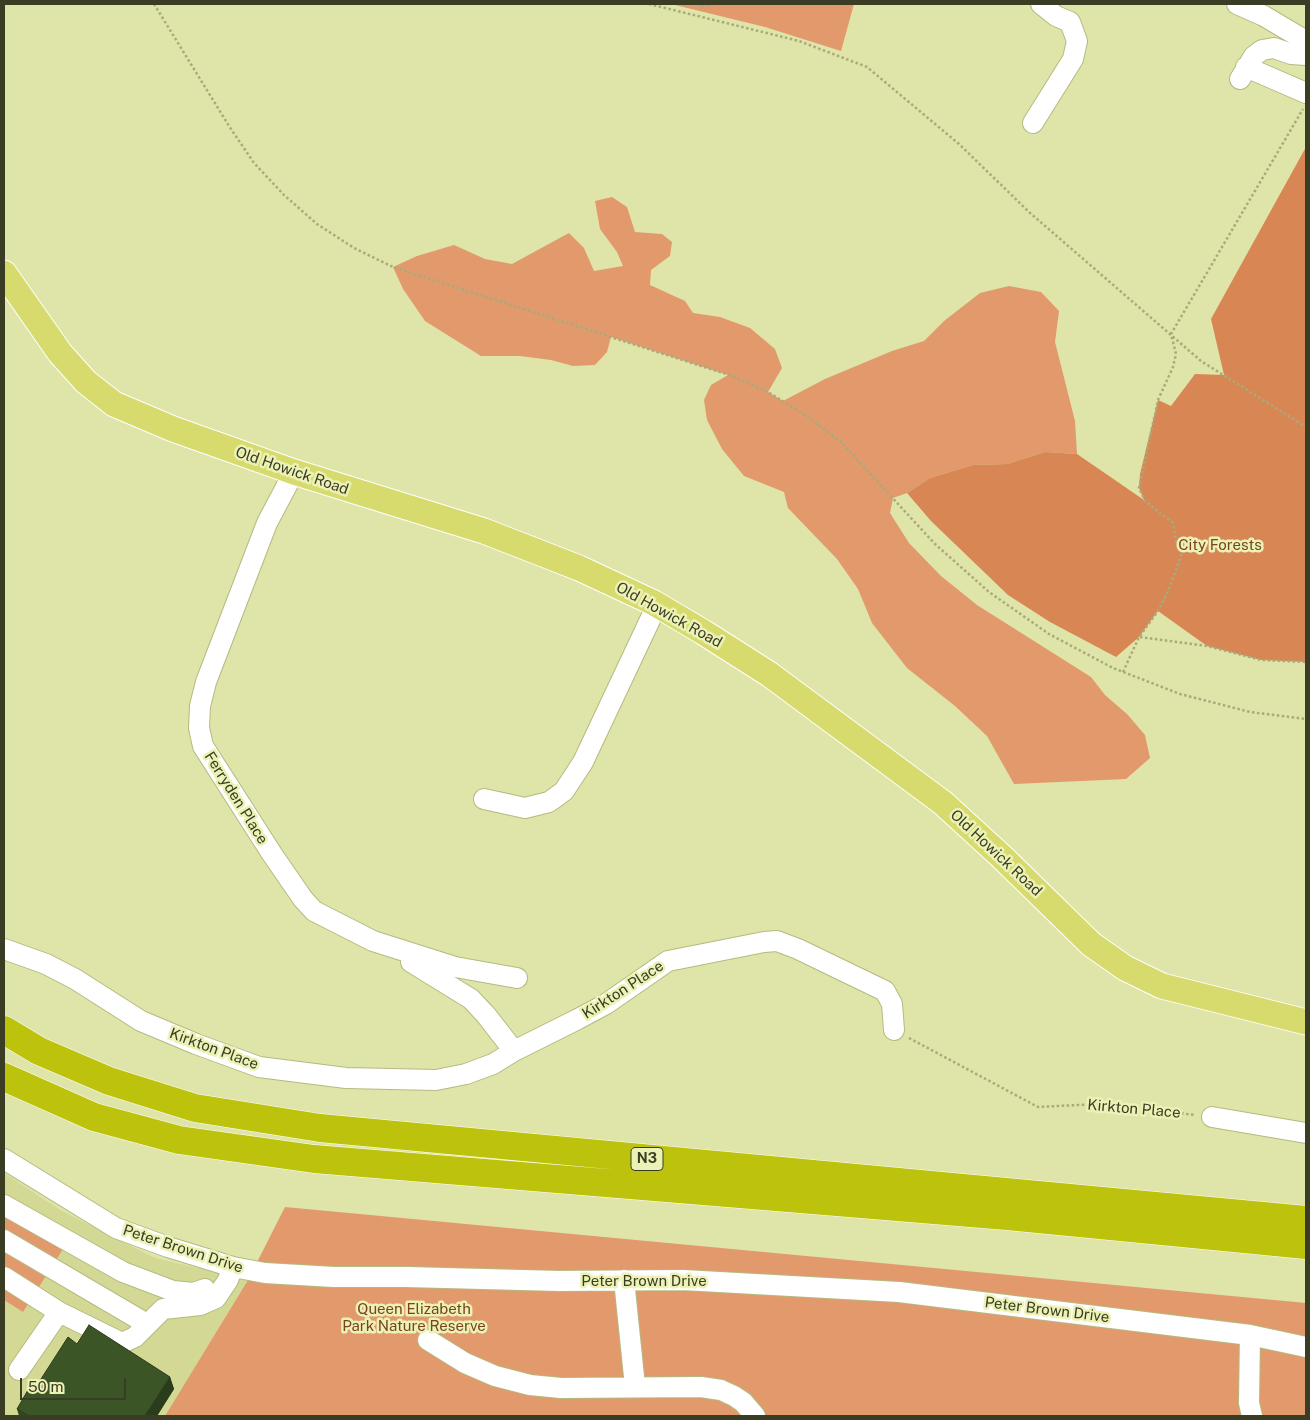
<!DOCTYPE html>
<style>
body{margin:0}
#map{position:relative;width:1310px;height:1420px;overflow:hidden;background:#dfe4a8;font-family:"Public Sans",sans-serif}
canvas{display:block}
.frame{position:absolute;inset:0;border:5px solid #3a3c24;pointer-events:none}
.scale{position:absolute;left:20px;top:1378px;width:106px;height:22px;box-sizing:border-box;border:2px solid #3a3c24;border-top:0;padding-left:6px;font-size:15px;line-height:18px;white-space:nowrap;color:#3a3c24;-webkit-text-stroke:4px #ecf2b5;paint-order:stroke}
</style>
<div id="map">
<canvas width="1310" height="1420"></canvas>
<div class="frame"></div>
<div class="scale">50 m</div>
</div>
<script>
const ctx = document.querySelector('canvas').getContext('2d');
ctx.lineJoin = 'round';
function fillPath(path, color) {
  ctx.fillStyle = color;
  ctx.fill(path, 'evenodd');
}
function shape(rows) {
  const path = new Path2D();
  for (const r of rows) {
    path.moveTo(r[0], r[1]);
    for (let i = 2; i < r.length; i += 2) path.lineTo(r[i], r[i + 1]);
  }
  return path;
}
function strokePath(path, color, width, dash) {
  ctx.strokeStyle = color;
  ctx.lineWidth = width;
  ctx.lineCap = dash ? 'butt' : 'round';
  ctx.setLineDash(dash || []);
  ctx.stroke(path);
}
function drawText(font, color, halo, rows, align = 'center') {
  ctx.font = font + ' "Public Sans",sans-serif';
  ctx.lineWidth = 5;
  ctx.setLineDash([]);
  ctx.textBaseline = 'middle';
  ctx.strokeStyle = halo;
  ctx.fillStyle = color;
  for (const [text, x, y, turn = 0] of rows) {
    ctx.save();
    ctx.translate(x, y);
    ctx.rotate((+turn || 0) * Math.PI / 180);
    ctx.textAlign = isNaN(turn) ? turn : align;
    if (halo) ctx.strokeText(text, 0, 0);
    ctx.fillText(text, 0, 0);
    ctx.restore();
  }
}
fillPath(shape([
 [4,1173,62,1211,155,1258,248,1280,165,1416,4,1416]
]), '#d3d995');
fillPath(shape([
 [671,4,854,4,841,51,765,27],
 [612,197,627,207,635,232,662,234,672,242,670,256,651,270,650,285,685,301,693,313,720,317,750,328,775,349,782,368,768,392,783,401,825,379,892,351,924,341,944,321,980,293,1009,286,1041,292,1059,311,1055,342,1075,421,1077,454,1045,452,1007,464,973,465,930,478,907,493,893,498,890,513,909,543,941,576,977,605,1091,677,1105,695,1127,714,1145,735,1150,758,1126,779,1014,784,987,736,955,706,907,668,872,623,858,589,837,559,788,508,784,492,744,476,722,449,707,420,704,400,711,385,728,375,611,337,607,352,595,365,573,366,551,360,520,356,481,356,425,321,403,289,393,267,417,256,454,245,485,259,512,264,569,233,584,248,594,271,623,266,617,252,600,229,595,201],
 [4,1196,70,1238,23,1312,4,1300],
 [285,1207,1306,1303,1306,1416,165,1416,248,1280]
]), '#e2996c');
fillPath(shape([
 [1306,147,1306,662,1261,660,1207,646,1158,611,1139,637,1116,657,1050,622,1008,595,931,521,907,493,930,478,973,465,1007,464,1045,452,1077,454,1144,500,1139,488,1140,474,1158,400,1171,406,1195,374,1224,375,1211,319]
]), '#d88754');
const minor = shape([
 [1237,4,1264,16,1306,41],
 [1246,67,1306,93],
 [1240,79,1254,56,1262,50,1274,48,1291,54,1306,55],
 [1033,123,1073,59,1077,41,1070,22,1056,16,1041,4],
 [294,472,267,523,206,682,200,706,199,728,203,746,272,854,303,899,314,911,373,941,455,967,517,978],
 [484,799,525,808,549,802,564,791,583,762,657,605],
 [4,949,46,964,75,979,141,1021,196,1044,259,1067,346,1078,436,1080,466,1074,493,1064,514,1051,578,1019,606,1004,668,961,764,942,777,941,798,949,885,991,892,1004,894,1030],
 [411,962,471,999,486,1015,514,1051],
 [1212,1117,1306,1133],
 [4,1159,116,1228,168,1247,233,1267,265,1273,334,1277,407,1277,560,1281,683,1280,899,1292,1250,1335,1306,1347],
 [4,1205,123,1272,173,1291,194,1293,205,1289],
 [4,1240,147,1324],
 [4,1277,59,1312,122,1343,135,1337,163,1309,200,1305,216,1298,228,1280,233,1267],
 [624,1280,635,1386],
 [1250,1335,1249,1403,1252,1416],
 [428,1340,465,1363,495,1376,530,1385,561,1388,701,1387,721,1390,734,1396,743,1402,755,1416],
 [19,1370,59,1312]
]);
const major = shape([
 [4,273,60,353,86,382,114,404,173,429,294,472,484,531,579,568,654,603,703,632,769,674,943,803,1002,857,1091,944,1125,968,1162,986,1306,1022]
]);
const highway = shape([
 [4,1030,39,1051,109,1081,195,1108,320,1128,1306,1220],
 [4,1077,94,1117,179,1140,314,1159,1007,1216,1306,1245]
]);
strokePath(minor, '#b5ba80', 22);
strokePath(major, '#fff', 27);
strokePath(highway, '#fff', 29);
strokePath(shape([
 [154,4,229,126,254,163,284,195,317,224,354,248,393,267,729,375,768,392,805,415,840,441,935,544,989,592,1049,634,1113,668,1180,694,1250,712,1306,719],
 [649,4,799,41,867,67,959,144,1029,212,1201,361,1306,427],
 [699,4,700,7,714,4],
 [1140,637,1207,646,1261,660,1306,662],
 [1123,672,1139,637,1158,611,1170,587,1182,553,1176,541,1173,523,1145,501,1139,488,1158,400,1173,367,1176,354,1171,334,1303,109],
 [909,1038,1038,1107,1099,1104,1196,1115]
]), '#a7ab7b', 2.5, [2.5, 2.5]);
strokePath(minor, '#fff', 20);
strokePath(major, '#d7db6d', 25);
strokePath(highway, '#bdc30c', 28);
fillPath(shape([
 [77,1344,170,1377,174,1389,157,1416,19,1416,17,1409,32,1393]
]), '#344921');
fillPath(shape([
 [170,1377,174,1389,157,1416,145,1416]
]), '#2a3c1b');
const building = shape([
 [89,1325,170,1377,145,1416,29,1416,17,1409,28,1390,32,1393,68,1337,77,1344,89,1325]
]);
fillPath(building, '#3c5526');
strokePath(building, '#2a3c1b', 1);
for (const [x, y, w] of [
 [647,1159,32]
]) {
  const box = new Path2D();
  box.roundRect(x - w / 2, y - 11.5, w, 23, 4);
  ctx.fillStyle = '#ecf2b5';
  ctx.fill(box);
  strokePath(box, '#3a3c24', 1);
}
drawText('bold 14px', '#3a3c24', null, [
 ["N3",647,1159]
]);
drawText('15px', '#3a3c24', '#ecf2b5', [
 ["Old Howick Road",292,471,19],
 ["Old Howick Road",669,615,29],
 ["Ferryden Place",236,798,58],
 ["Old Howick Road",996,853,43],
 ["Kirkton Place",623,990,-33],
 ["Kirkton Place",214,1049,20],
 ["Kirkton Place",1134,1109,5],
 ["Peter Brown Drive",183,1249,18],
 ["Peter Brown Drive",644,1281],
 ["Peter Brown Drive",1047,1310,7]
]);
drawText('15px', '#79431e', '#ecf2b5', [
 ["City Forests",1220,545],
 ["Queen Elizabeth",414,1309],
 ["Park Nature Reserve",414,1326]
]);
</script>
